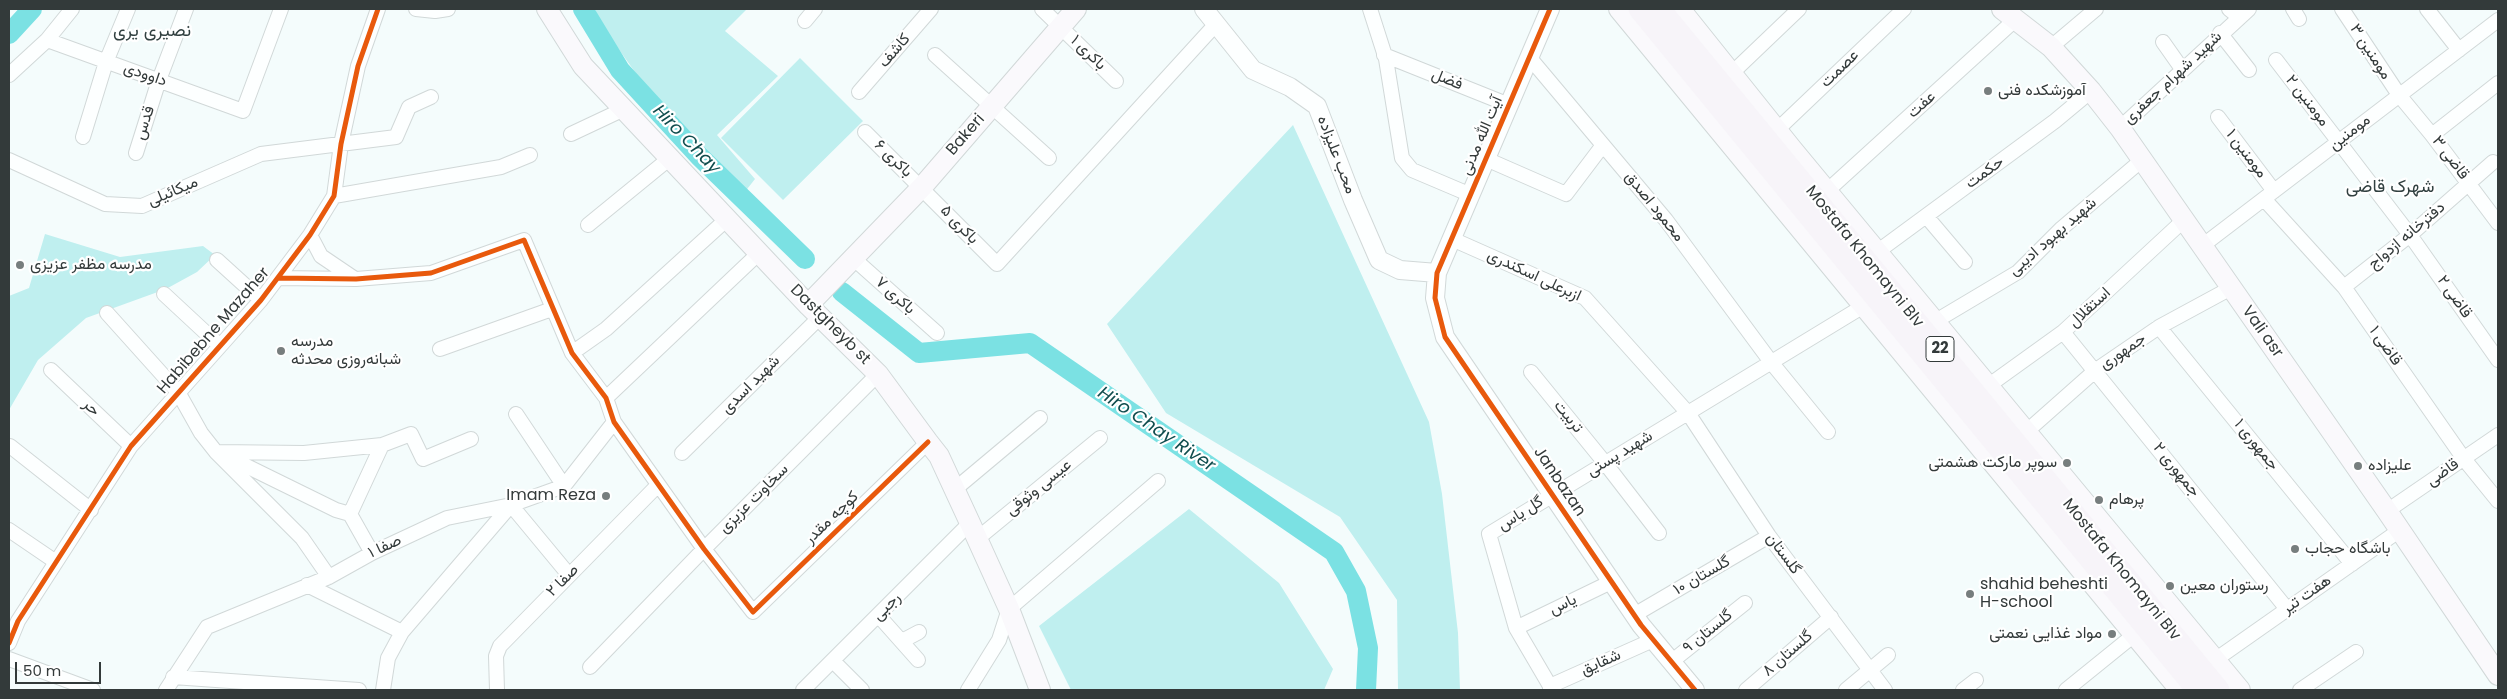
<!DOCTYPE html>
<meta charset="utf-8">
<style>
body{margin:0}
#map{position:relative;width:2507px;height:699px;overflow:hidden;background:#f4fcfc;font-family:Poppins,sans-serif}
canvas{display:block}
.frame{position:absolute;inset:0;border:10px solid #333a3a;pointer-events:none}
.scale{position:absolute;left:15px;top:662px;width:86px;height:22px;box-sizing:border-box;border:2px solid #333a3a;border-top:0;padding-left:6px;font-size:15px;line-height:18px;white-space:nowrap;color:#333a3a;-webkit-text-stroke:4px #fff;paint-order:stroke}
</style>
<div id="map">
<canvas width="2507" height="699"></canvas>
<div class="frame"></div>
<div class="scale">50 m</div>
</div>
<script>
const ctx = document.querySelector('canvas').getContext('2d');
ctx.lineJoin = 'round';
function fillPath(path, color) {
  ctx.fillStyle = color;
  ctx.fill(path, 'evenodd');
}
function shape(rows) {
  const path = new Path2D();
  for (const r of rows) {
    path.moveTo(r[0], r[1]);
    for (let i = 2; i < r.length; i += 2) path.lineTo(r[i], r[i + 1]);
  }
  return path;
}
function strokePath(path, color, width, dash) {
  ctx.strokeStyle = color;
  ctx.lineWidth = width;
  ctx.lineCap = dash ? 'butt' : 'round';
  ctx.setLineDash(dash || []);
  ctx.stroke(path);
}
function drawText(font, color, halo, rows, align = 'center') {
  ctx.font = font + ' Poppins,Vazirmatn,sans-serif';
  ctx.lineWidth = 4.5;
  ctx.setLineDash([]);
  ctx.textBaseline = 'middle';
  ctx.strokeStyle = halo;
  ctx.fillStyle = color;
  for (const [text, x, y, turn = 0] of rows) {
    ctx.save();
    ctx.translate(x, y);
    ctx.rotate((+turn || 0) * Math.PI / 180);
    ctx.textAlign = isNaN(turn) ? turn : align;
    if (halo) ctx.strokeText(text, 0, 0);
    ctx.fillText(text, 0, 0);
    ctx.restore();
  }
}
fillPath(shape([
 [595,9,746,10,725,31,778,76,717,135,755,179,744,193,650,93,600,23],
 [800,58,863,121,783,200,721,138],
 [1293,125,1429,422,1442,494,1458,633,1460,690,1398,690,1397,600,1340,517,1166,413,1107,324],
 [45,234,120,257,203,246,215,255,197,272,166,289,86,318,38,360,9,410,9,296,29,288],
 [1189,509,1279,583,1333,669,1324,690,1071,690,1039,626]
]), '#bfefef');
strokePath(shape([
 [583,9,620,70,699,156,805,259],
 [9,34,32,9],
 [842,292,919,353,1030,343,1334,552,1356,591,1368,648,1366,690]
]), '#7be1e3', 20);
const minor = shape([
 [416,9,435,11,448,9],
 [1042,9,1116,81],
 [1370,9,1386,59,1402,158,1412,170,1471,195],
 [2229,9,2239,17],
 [2293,9,2299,19],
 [2342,9,2399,95,2432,135,2498,223],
 [2427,9,2459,50],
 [805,21,815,9],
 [2220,33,2249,70],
 [47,40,243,111,281,9],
 [2163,42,2182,69],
 [2051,47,2096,9],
 [935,55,1049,158],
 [1384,55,1509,105],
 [1529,57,1666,220,1771,362,1828,432],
 [2276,60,2410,235,2498,360],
 [1732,73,1799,9],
 [9,75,47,40,72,9],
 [859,92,931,9],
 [2218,117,2274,191],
 [2120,128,2249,9],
 [1777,130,1904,9],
 [865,132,997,264,1216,24],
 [571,134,622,110],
 [2432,135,2498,83],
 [83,137,106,62,128,9],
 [136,153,159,80,186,9],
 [1486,159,1566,194,1603,145],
 [9,160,105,204,142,206,261,154,396,137,409,107,431,97],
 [1827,191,2017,18],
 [334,196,501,167,530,155],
 [2264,199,2344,287,2464,459,2498,501],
 [1926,216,1965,262],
 [588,225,670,158],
 [310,235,321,256,355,279],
 [1452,239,1585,298,1688,413,1769,536,1885,690],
 [2202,246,2498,20],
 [1877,252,2055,121,2091,91],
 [853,258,937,333],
 [217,260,261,300],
 [278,278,356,279,431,273,524,240,572,353,606,398,614,422,704,549,753,612,928,442],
 [2344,287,2410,235,2493,162],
 [164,294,220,346],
 [107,313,178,392,201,433,216,452,302,538,329,577],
 [1934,322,2018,272,2062,228,2142,160],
 [2159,327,2352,564],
 [2063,332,2287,609],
 [440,349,552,309],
 [572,353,606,329,727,219],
 [51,370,131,446],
 [1531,372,1605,463,1659,533],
 [1988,386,2063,332,2184,220],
 [606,398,759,253],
 [516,414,564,486],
 [2026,432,2096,370,2159,327,2231,288],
 [10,446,91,510],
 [216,452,304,453,382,445,411,434,423,459,471,439],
 [682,453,820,317],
 [226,456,336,510,350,514,372,553],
 [954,490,1040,418],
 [2387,511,2498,435],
 [350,514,382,445],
 [9,530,56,562],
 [977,539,1100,438],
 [307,585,402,632,511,505,569,575],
 [878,615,918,660],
 [1634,615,1769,536],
 [1516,628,1611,582],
 [902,641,919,632],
 [9,643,18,621,131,446,261,300,310,235,334,196,341,144,358,66,378,9],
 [9,659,93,690],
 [2215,660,2400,530],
 [833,661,862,690],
 [1671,662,1745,603],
 [590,667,704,549,878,374],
 [173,677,359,690],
 [1550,686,1653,640],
 [166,690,207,627,329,577,372,553,447,518,511,505,564,486,614,422],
 [383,690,388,658,402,632],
 [497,690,496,656,500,646,658,485],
 [803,690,970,523],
 [968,690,999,640,1009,609,1158,481],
 [1550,690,1550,686,1516,628,1489,534,1862,307],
 [1746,690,1831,617],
 [1846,690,1888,655],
 [1963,690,1976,680],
 [2066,690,2134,635],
 [2300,690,2356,652]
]);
const tertiary = shape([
 [1204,9,1253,70,1290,87,1317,106,1353,200,1379,260,1400,270,1437,273],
 [1550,9,1437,273,1435,298,1445,337,1641,625,1695,690]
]);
const secondary = shape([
 [547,9,583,66,808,305,878,374,928,442,939,456,970,523,1009,609,1040,690],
 [1619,9,2180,690],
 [1680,9,1792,149,2240,690],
 [2002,9,2051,47,2091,91,2120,128,2387,511,2498,675],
 [808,305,922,187,1076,9]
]);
const primary = shape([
 [1639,9,2197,690],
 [1660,9,2219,690]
]);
strokePath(minor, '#d1d8d8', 16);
strokePath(tertiary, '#d1d8d8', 20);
strokePath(secondary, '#d1d8d8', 22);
strokePath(primary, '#c7c4ce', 24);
strokePath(minor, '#fdffff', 14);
strokePath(tertiary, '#fdffff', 18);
strokePath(secondary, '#faf9fc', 20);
strokePath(primary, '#f7f4f9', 21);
strokePath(shape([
 [1550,9,1437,273,1435,298,1445,337,1641,625,1695,690],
 [278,278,356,279,431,273,524,240,572,353,606,398,614,422,704,549,753,612,928,442],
 [9,643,18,621,131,446,261,300,310,235,334,196,341,144,358,66,378,9]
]), '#e8590c', 5);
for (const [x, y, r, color] of [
 [1988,91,5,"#777e7e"],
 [20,265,5,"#777e7e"],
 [281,351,5,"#777e7e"],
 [2067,463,5,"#777e7e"],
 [2358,466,5,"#777e7e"],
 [606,496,5,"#777e7e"],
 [2099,500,5,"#777e7e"],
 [2295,549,5,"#777e7e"],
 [2170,586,5,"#777e7e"],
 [1970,594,5,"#777e7e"],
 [2112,634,5,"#777e7e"]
]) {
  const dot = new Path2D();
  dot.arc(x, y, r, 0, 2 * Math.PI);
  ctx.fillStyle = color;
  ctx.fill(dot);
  strokePath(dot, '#fff', 2);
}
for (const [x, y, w] of [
 [1940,349,28]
]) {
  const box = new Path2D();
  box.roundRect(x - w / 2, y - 12.5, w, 25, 4);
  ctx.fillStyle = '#fff';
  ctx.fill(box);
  strokePath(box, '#333a3a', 1);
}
drawText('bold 15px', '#333a3a', null, [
 ["22",1940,349]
]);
drawText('16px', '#333a3a', '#fff', [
 ["کاشف",895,51,-49],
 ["مومنین ۳",2370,52,57],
 ["باکری ۱",1088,53,44],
 ["عصمت",1840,69,-44],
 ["داوودی",145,75,19],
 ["شهید شهرام جعفری",2173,78,-43],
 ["فضل",1447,80,22],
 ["مومنین ۲",2307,101,52],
 ["عفت",1922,105,-42],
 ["قدس",145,123,-72],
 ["مومنین",2350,133,-38],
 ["Bakeri",966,135,-49],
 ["آیت‌ الله مدنی",1482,136,-67],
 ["مومنین ۱",2246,154,53],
 ["محب علیزاده",1336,155,69],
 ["قاضی ۳",2450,158,53],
 ["باکری ۶",893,159,44],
 ["حکمت",1985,173,-36],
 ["میکائیلی",173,192,-23],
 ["محمود اصدق",1654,207,51],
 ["باکری ۵",959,225,46],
 ["دفترخانه ازدواج",2407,236,-40],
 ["شهید بهبود ادیبی",2053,237,-41],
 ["Mostafa Khomayni Blv",1864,257,51],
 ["ازبرعلی اسکندری",1534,276,25],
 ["باکری ۷",895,296,42],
 ["قاضی ۲",2454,297,55],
 ["استقلال",2090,308,-43],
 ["Dastgheyb st",830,325,45],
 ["Habibebne Mazaher",214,331,-49],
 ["Vali asr",2262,332,55],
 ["قاضی ۱",2385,346,55],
 ["جمهوری",2123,352,-34],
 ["شهید اسدی",751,385,-45],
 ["حر",91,408,44],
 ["تربیت",1568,417,51],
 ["جمهوری ۱",2256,445,51],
 ["شهید پستی",1620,454,-31],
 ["جمهوری ۲",2176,470,51],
 ["قاضی",2443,473,-35],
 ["Janbazan",1559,482,56],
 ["عیسی وثوقی",1039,488,-39],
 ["سخاوت عزیزی",754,499,-45],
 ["گل یاس",1521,514,-32],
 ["کوچه مقدر",832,518,-44],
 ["صفا ۱",385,547,-25],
 ["گلستان",1783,554,53],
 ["Mostafa Khomayni Blv",2121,570,51],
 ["گلستان ۱۰",1702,576,-30],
 ["صفا ۲",563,581,-45],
 ["هفت تیر",2307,595,-35],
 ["یاس",1563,605,-26],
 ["رجبی",887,607,-45],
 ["گلستان ۹",1708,632,-39],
 ["گلستان ۸",1788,654,-41],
 ["شقایق",1601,663,-24]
]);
drawText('16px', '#333a3a', '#fff', [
 ["آموزشکده فنی",1998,91],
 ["مدرسه مظفر عزیزی",30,265],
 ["مدرسه",291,342],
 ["شبانه‌روزی محدثه",291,360],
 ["سوپر مارکت هشمتی",2057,463,"right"],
 ["علیزاده",2368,466],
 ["Imam Reza",596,496,"right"],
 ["پرهام",2109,500],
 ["باشگاه حجاب",2305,549],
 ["shahid beheshti",1980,585],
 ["H-school",1980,603],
 ["رستوران معین",2180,586],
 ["مواد غذایی نعمتی",2102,634,"right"]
], 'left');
drawText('18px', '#314040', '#fff', [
 ["نصیری یری",152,31],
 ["شهرک قاضی",2390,187]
]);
drawText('italic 18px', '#104d4e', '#fff', [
 ["Hiro Chay",686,140,46],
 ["Hiro Chay River",1156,430,34]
]);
</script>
